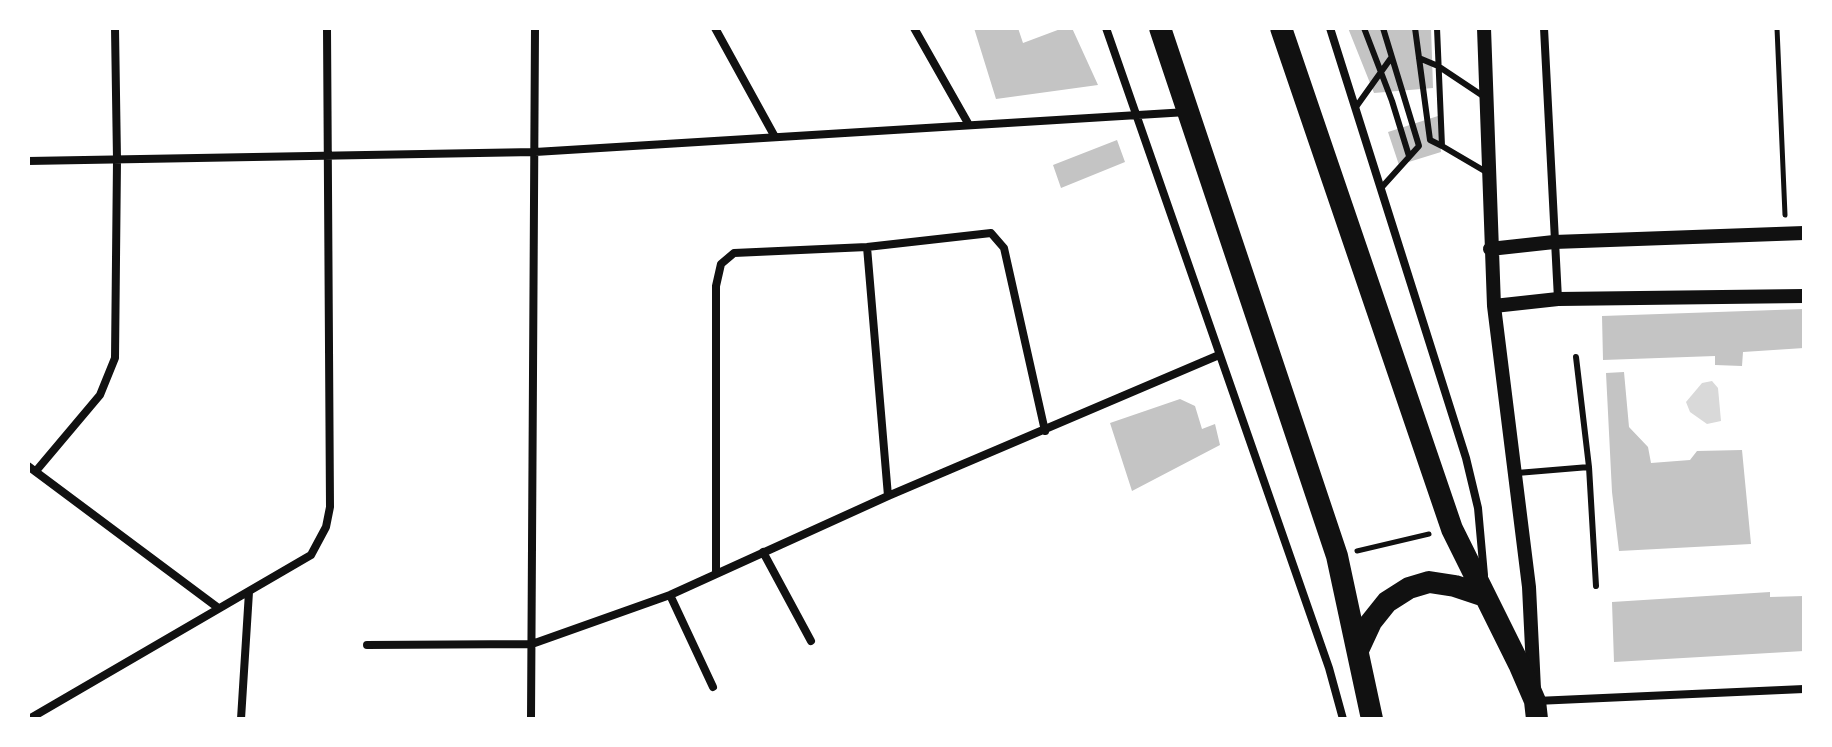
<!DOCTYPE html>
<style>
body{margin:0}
#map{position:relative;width:1832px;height:747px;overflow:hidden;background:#fff;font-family:Roboto,sans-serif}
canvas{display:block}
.frame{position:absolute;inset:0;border:30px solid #fff;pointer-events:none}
</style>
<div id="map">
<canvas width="1832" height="747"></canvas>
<div class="frame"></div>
</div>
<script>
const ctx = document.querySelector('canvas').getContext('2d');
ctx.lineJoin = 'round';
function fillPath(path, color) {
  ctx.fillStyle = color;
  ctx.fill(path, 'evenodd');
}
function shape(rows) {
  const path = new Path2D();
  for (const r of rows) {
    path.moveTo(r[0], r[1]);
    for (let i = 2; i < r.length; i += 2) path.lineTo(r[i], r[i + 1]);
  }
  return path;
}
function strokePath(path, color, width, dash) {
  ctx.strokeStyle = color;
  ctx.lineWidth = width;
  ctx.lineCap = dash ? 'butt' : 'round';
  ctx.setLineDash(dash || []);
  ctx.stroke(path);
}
fillPath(shape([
 [1712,381,1718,388,1721,421,1707,424,1690,412,1686,402,1702,383]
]), '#d9d9d9');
fillPath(shape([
 [974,28,1018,28,1023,43,1063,28,1072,28,1098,85,996,99],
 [1348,28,1431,28,1433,88,1374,93],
 [1438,116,1441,152,1399,165,1388,132],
 [1117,140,1125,162,1061,188,1053,165],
 [1804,309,1804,348,1743,352,1742,366,1715,365,1715,356,1603,360,1602,316],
 [1624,372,1629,427,1648,447,1651,463,1690,460,1697,451,1742,450,1751,544,1619,551,1612,492,1606,373],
 [1180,399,1195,406,1202,429,1215,424,1220,445,1132,491,1110,423],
 [1770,592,1770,597,1804,596,1804,651,1614,662,1612,602]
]), '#c4c4c4');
strokePath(shape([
 [1777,28,1785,215],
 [1357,551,1429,534]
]), '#111', 5);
strokePath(shape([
 [1364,28,1392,101,1409,156],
 [1415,28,1430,140,1442,146],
 [1437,28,1442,146,1488,173],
 [1419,58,1438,66,1486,98],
 [1356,107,1391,58],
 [1382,187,1419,146,1383,28],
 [1576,357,1589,467,1596,586],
 [1517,473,1589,467]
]), '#111', 6);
strokePath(shape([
 [715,28,775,137],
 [914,28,969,125],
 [1106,28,1329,668,1343,719],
 [1330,28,1466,458,1478,508,1484,575],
 [1544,28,1558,299],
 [28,161,535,152,1187,112],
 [867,247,888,496],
 [28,466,217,607],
 [36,471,100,395,115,358,117,160,115,28],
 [763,552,811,641],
 [716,574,716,286,721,264,734,253,867,247,991,233,1004,248,1045,431],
 [670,595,713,687],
 [367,645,532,644,670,595,888,496,1219,355],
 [1536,701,1804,689],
 [29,719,311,555,326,527,330,507,327,28],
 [241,719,249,592],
 [531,719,535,28]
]), '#111', 8);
strokePath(shape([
 [1484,28,1494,306,1529,587,1534,689],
 [1490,249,1554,242,1804,233],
 [1494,306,1558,299,1804,296]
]), '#111', 14);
strokePath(shape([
 [1160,28,1337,556,1372,719],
 [1281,28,1452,529,1519,664,1535,701,1537,719],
 [1358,650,1371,622,1387,602,1409,588,1429,582,1455,586,1485,596]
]), '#111', 22);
</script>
